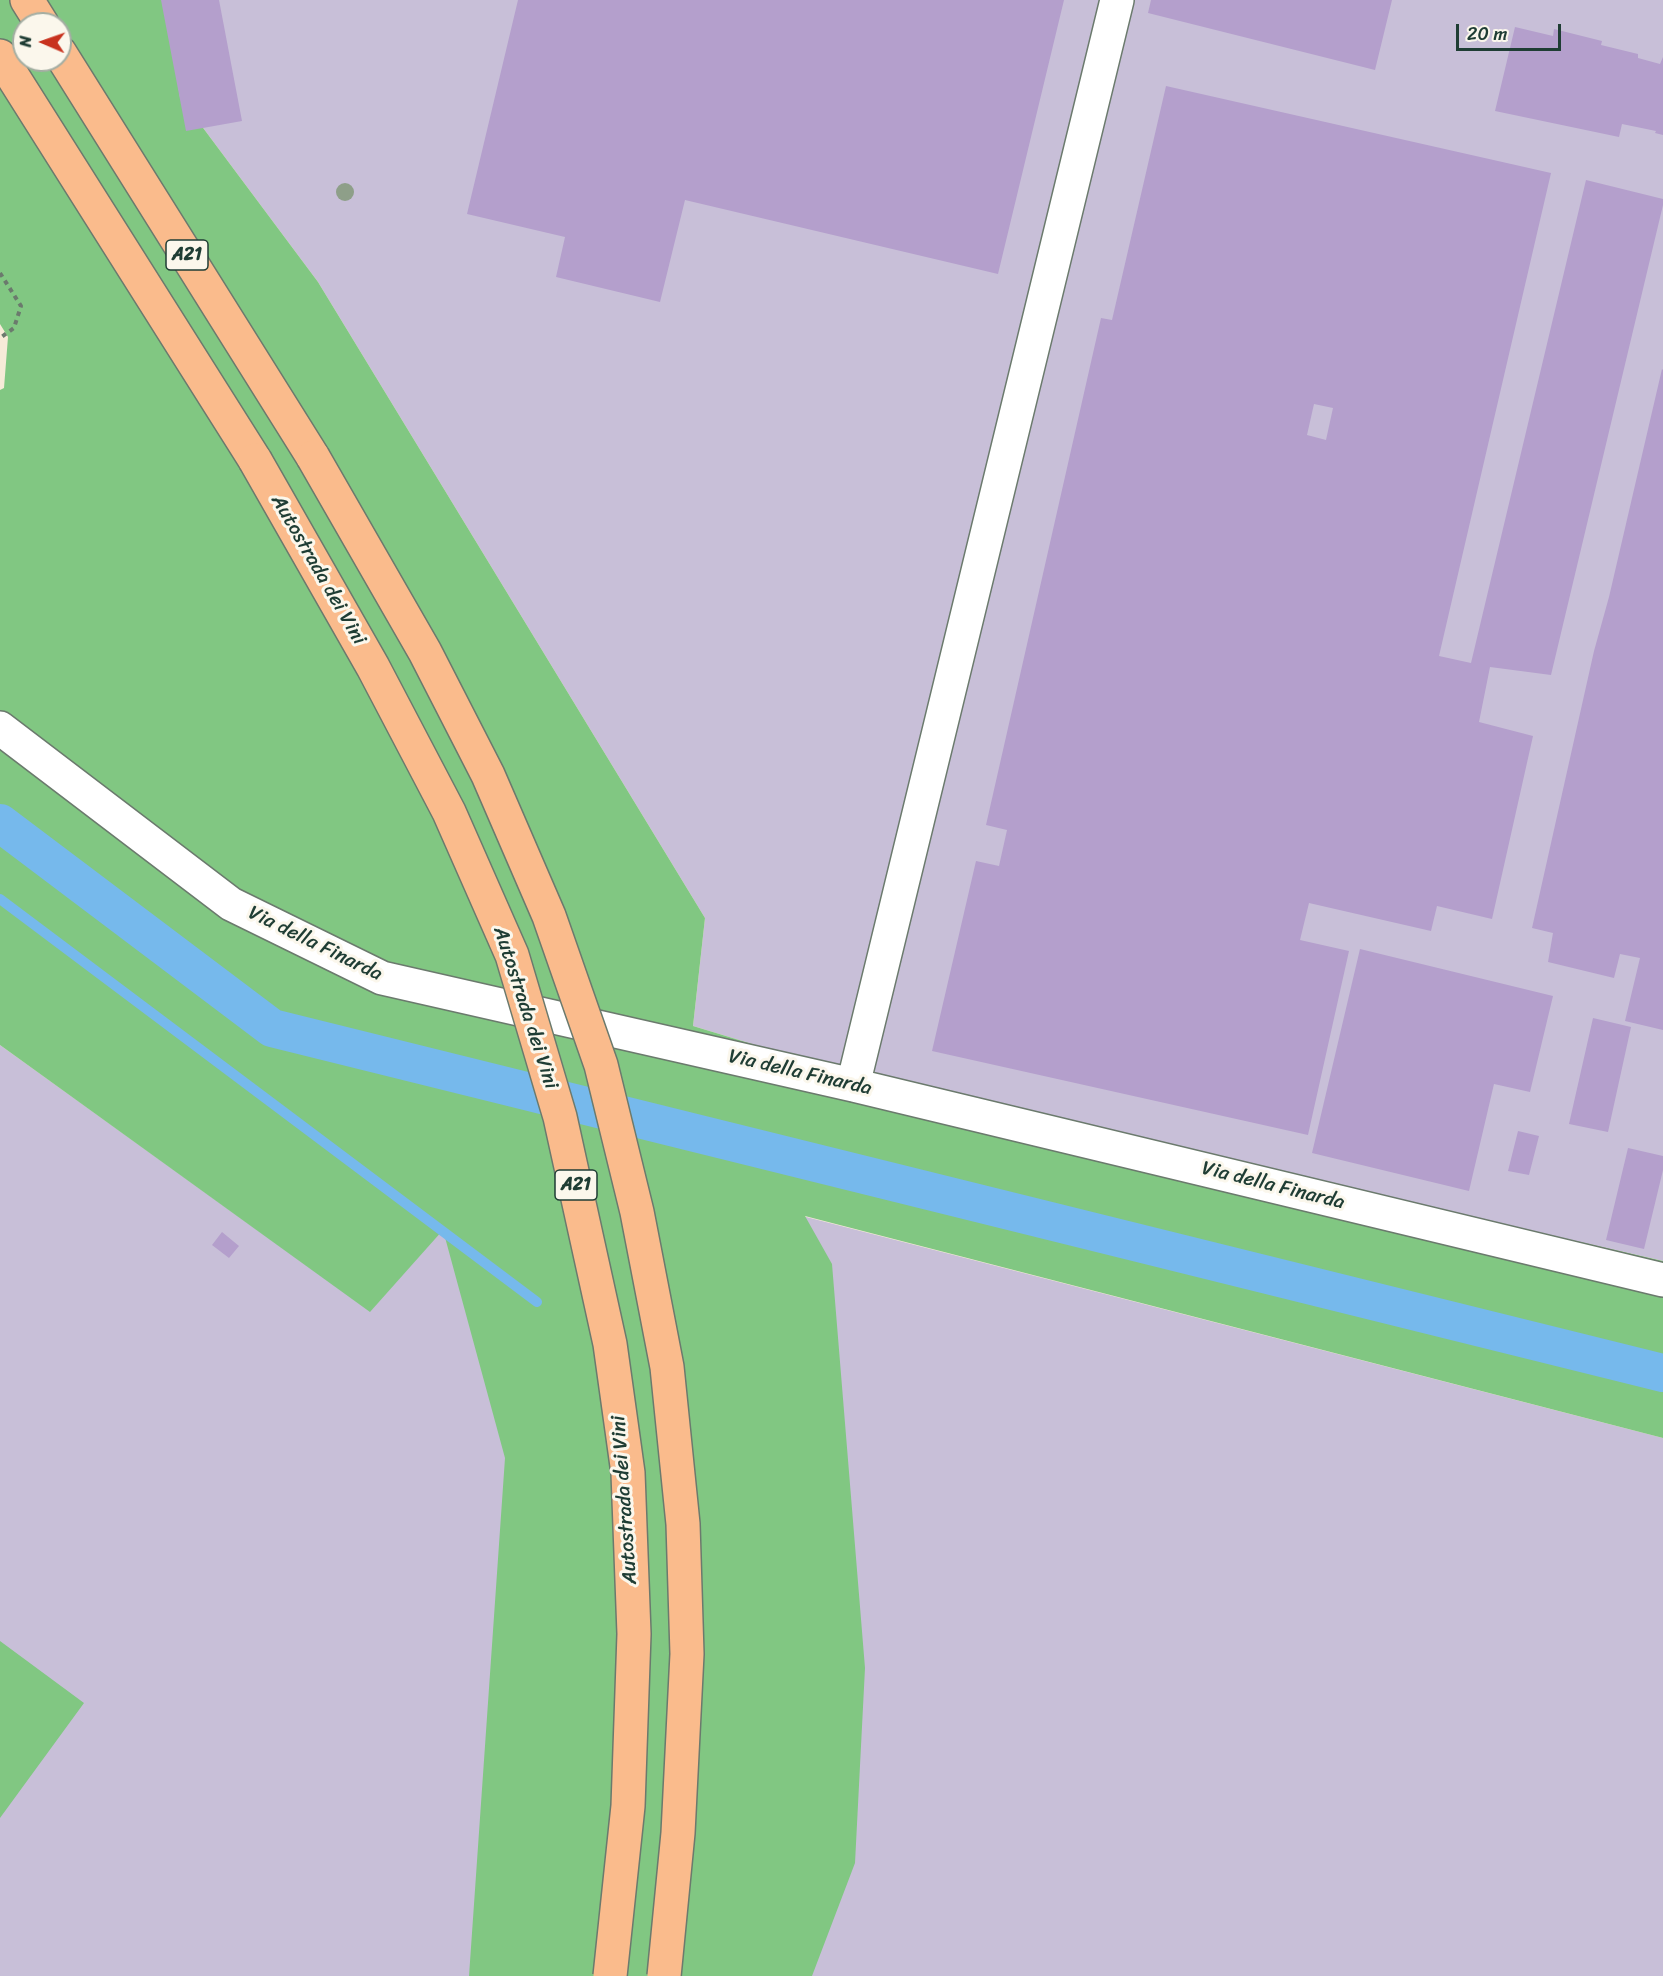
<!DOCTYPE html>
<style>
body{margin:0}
#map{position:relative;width:1663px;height:1976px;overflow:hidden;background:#f7ebd8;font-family:Sriracha,sans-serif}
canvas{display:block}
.north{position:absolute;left:12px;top:12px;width:60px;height:60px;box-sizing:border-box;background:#fbf7ec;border:2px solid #a3ada2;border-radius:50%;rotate:272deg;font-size:16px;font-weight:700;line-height:24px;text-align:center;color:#1f3d34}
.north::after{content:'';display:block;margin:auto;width:21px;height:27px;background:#c8321e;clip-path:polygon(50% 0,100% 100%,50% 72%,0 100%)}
.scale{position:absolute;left:1456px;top:24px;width:105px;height:27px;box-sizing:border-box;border:3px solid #1f3d34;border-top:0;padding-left:8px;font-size:18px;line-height:21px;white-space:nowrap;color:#1f3d34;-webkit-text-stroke:4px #fbf7ec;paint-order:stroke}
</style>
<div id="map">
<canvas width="1663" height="1976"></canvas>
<div class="north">N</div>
<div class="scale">20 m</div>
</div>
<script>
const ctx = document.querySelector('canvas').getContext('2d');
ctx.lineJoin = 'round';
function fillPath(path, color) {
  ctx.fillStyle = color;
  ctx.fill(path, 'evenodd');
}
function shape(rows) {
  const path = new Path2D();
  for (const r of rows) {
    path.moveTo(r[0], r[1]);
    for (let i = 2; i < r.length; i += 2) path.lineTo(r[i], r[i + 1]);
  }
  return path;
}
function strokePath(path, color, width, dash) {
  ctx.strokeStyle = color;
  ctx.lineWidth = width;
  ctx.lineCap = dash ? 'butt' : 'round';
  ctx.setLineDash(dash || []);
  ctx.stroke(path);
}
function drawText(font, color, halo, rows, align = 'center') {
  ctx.font = font + ' Sriracha,sans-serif';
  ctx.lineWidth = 6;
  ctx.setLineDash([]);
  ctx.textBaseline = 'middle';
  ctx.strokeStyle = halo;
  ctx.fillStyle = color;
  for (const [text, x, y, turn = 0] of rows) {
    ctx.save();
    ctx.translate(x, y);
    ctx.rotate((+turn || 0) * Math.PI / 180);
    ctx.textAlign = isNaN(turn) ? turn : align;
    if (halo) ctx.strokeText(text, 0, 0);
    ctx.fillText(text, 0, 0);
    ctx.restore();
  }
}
fillPath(shape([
 [165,0,1663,0,1663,1261,851,1074,693,1026,705,918,318,282,180,97],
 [0,1045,370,1311,473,1195,686,1186,1663,1438,1663,1976,0,1976]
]), '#c8bfd8');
fillPath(shape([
 [0,0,165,0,180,97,318,282,705,918,693,1026,851,1074,1663,1261,1663,1438,805,1216,832,1264,865,1668,855,1863,812,1976,469,1976,505,1458,443,1230,370,1312,0,1045,0,390,4,388,8,337,0,324],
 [24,24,60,24,60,60,24,60],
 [0,1641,84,1703,0,1818]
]), '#81c782');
strokePath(shape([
 [0,899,537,1302]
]), '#76b9ec', 10);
strokePath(shape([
 [0,823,272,1028,1663,1373]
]), '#76b9ec', 38);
fillPath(shape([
 [161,0,219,0,242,121,186,131],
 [518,0,1064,0,998,274,685,200,660,302,556,277,565,237,467,214],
 [1151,0,1392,0,1375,70,1148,13],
 [1515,27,1553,36,1554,29,1602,41,1601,45,1638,54,1638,58,1660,64,1663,57,1663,135,1655,133,1656,131,1622,124,1619,137,1495,111],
 [1166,86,1551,173,1439,656,1471,663,1586,180,1663,199,1663,205,1551,675,1490,667,1479,722,1533,736,1492,919,1437,906,1431,931,1309,903,1300,940,1349,951,1308,1135,932,1051,976,861,999,866,1007,830,986,825,1101,318,1112,320],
 [1314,404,1333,408,1326,440,1307,435],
 [1662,369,1663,370,1663,1030,1625,1021,1640,958,1620,954,1614,978,1548,962,1553,933,1532,928,1594,651,1609,597],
 [1360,949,1553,996,1530,1092,1494,1084,1469,1191,1312,1153],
 [1593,1018,1631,1027,1608,1132,1569,1124],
 [1518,1131,1539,1136,1529,1175,1508,1171],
 [1628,1148,1663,1156,1663,1170,1644,1249,1606,1240],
 [222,1232,239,1246,229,1258,212,1245]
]), '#b49fcc');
const street = shape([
 [0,728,231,904,382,978,853,1085,1663,1280],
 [853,1085,1117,0]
]);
const highway = shape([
 [27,0,42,24],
 [60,53,313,457],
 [0,56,255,460]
]);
strokePath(street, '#6b7a6d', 36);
strokePath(highway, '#6b7a6d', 36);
strokePath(shape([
 [0,273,21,306,14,328,0,338]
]), '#6b7a6d', 4, [4.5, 4.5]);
strokePath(street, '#fff', 33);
strokePath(highway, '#fabb8c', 33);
const highwayBridge = shape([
 [313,457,425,652,488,775,549,916,601,1065,637,1212,667,1367,683,1524,687,1654,678,1833,664,1976],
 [255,460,373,667,449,812,512,955,560,1117,610,1344,628,1473,634,1634,628,1806,610,1976]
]);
strokePath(highwayBridge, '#6b7a6d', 36, []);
strokePath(highwayBridge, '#fabb8c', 33);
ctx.fillStyle = '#8e9f89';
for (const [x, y] of [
 [345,192]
]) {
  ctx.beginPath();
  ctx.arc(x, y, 9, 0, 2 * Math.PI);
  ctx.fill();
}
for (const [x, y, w] of [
 [187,255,42],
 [576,1185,42]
]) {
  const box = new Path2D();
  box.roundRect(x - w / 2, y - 15, w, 30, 4.5);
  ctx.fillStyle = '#fbf7ec';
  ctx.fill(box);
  strokePath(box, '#1f3d34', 1.5);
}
drawText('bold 18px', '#1f3d34', null, [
 ["A21",187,255],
 ["A21",576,1185]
]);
drawText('20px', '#1f3d34', '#fbf7ec', [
 ["Autostrada dei Vini",318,570,60],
 ["Via della Finarda",315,944,26],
 ["Autostrada dei Vini",525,1008,72],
 ["Via della Finarda",800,1073,13],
 ["Via della Finarda",1273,1186,14],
 ["Autostrada dei Vini",625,1500,-94]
]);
</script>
